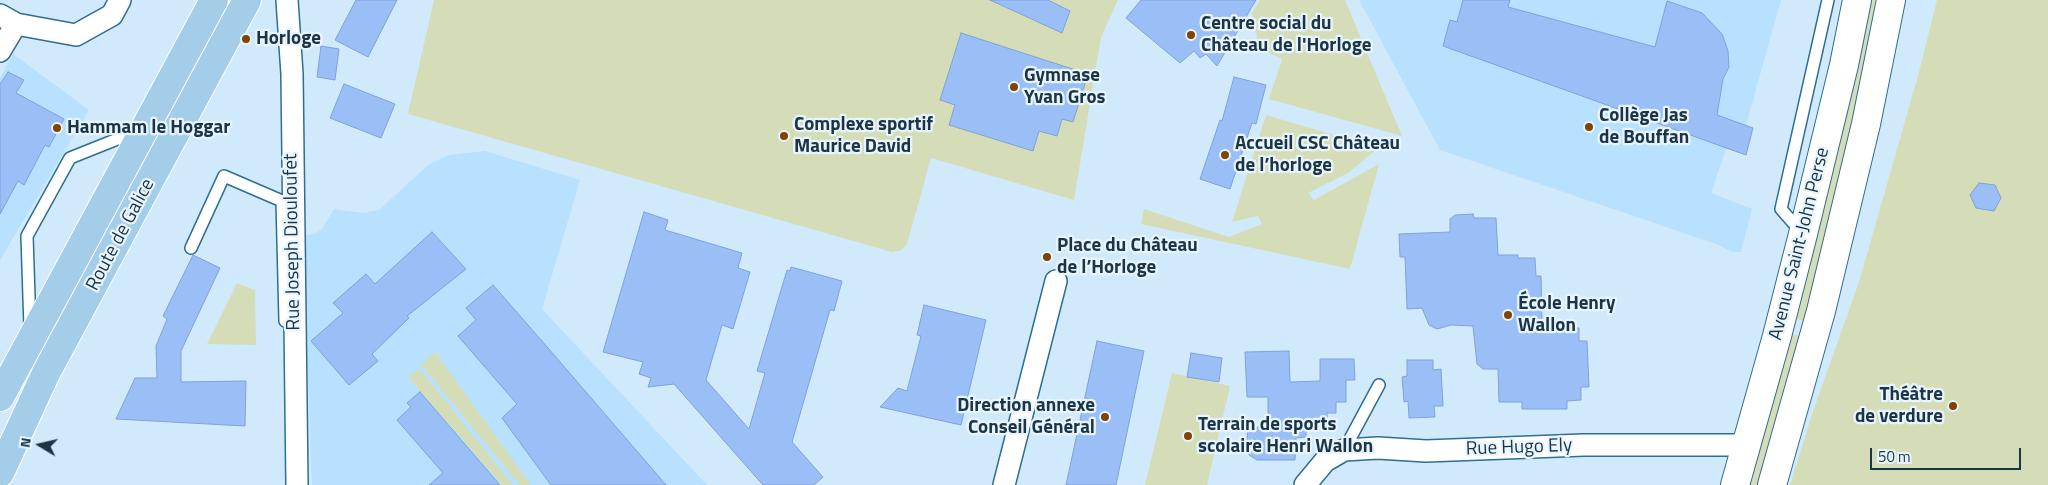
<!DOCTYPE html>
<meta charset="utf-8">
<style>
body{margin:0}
#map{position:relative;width:2048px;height:485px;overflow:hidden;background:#d1eafb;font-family:"Titillium Web",sans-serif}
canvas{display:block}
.north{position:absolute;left:15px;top:420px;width:50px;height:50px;-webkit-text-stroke:4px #e9f5fe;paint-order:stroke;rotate:279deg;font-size:14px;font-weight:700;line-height:20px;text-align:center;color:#1b3546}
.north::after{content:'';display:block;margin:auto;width:18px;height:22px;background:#1b3546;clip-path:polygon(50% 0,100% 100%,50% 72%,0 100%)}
.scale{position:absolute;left:1870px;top:448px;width:151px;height:22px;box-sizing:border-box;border:2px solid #1b3546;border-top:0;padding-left:6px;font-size:15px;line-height:18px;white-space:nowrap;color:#1b3546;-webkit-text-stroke:4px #e9f5fe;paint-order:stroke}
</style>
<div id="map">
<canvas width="2048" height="485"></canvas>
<div class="north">N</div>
<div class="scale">50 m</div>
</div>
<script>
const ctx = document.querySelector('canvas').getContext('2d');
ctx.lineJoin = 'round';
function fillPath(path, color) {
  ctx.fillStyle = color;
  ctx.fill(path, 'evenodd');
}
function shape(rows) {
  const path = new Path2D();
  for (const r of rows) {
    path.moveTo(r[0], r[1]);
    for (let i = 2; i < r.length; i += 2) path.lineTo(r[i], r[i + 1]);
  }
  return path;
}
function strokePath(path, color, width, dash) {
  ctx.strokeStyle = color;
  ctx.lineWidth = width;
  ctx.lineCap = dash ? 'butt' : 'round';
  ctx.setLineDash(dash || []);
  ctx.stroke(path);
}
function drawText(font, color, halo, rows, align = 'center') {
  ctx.font = font + ' "Titillium Web",sans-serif';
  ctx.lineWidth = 4.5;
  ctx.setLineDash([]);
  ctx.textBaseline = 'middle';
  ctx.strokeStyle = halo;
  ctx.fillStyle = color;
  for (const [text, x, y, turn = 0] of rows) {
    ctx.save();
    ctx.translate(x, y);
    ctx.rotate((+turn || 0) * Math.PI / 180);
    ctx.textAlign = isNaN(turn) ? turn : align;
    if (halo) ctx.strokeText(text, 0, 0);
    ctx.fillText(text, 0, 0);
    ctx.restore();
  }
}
fillPath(shape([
 [1359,0,1781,0,1746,125,1753,128,1746,155,1726,149,1711,193,1752,209,1741,252,1733,252,1716,244,1440,150],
 [13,54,89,110,0,260,0,78],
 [485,151,580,180,542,309,707,485,312,485,303,239,306,235,314,234,322,229,334,209,363,213,379,210,428,165,448,155]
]), '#b7e1fe');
fillPath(shape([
 [434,0,1118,0,1101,37,1074,200,931,158,907,244,902,250,892,252,408,114],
 [1260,0,1345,0,1402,136,1269,99,1282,59,1259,48,1252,13],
 [1867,0,1885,0,1809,322,1788,317],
 [1937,0,2048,0,2048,485,1790,485,1812,414,1859,282,1919,72],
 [1266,115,1378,148,1348,173,1308,193,1314,200,1379,164,1350,269,1141,224,1144,209,1229,237,1262,224,1258,216,1232,222],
 [237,283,255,290,256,345,207,344],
 [1786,333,1806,337,1764,485,1746,485],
 [435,352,531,485,520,485,421,365],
 [419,368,513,485,502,485,408,377],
 [1172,373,1230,386,1207,485,1145,485]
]), '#d4ddb7');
const building = shape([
 [356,0,397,0,368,57,335,40,356,0],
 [990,0,1048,0,1070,11,1062,33,990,0],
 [1141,0,1256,0,1217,66,1206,54,1200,58,1194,51,1180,63,1126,18,1141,0],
 [1463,0,1510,0,1508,7,1655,47,1667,1,1702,13,1722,34,1728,51,1729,67,1723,79,1717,115,1753,128,1746,155,1443,46,1450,20,1457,22,1463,0],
 [961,33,1088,74,1073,122,1062,119,1057,136,1039,131,1033,151,949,125,955,105,940,100,961,33],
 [321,46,339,49,335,80,317,77,321,46],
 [8,72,24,80,16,93,64,119,49,147,45,145,24,185,18,181,0,214,0,84,8,72],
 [1234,77,1266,85,1256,124,1252,123,1230,189,1200,179,1220,120,1222,121,1234,77],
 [344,84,395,104,381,138,330,118,344,84],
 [1979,183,1995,185,2001,198,1994,211,1976,208,1970,195,1979,183],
 [644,212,668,220,665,230,742,253,738,268,750,272,733,329,722,325,706,380,749,429,765,373,757,371,787,270,790,271,791,267,842,281,834,311,830,310,792,442,823,477,814,485,763,485,674,384,648,387,651,378,639,374,643,362,603,352,644,212],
 [1473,214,1474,218,1496,218,1498,255,1518,255,1518,258,1535,258,1536,276,1541,276,1542,321,1564,320,1564,328,1579,328,1579,341,1587,341,1589,387,1581,387,1581,400,1567,401,1567,409,1522,409,1522,402,1499,402,1498,369,1483,369,1477,364,1473,326,1451,325,1437,329,1429,325,1422,308,1407,309,1405,257,1400,257,1399,234,1450,232,1450,219,1455,215,1473,214],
 [432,232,466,269,407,316,409,318,372,354,378,361,349,385,311,341,343,313,333,303,366,274,375,284,432,232],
 [193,255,220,268,181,351,181,382,246,381,245,426,116,419,135,378,157,378,156,346,167,319,163,316,193,255],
 [493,285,548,348,666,485,551,485,502,418,517,404,458,336,476,320,466,308,493,285],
 [924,305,986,320,961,425,880,407,898,388,907,391,921,336,917,335,924,305],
 [1097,341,1144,351,1116,485,1066,485,1097,341],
 [1289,351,1290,382,1320,381,1320,359,1354,359,1355,380,1346,380,1346,402,1336,402,1336,413,1327,413,1327,425,1306,426,1306,437,1296,438,1295,460,1257,460,1249,455,1247,436,1248,431,1268,423,1268,397,1247,397,1245,352,1289,351],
 [1191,353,1222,358,1219,382,1187,377,1191,353],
 [1407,360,1433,360,1433,370,1441,369,1443,406,1434,406,1435,417,1409,418,1408,401,1404,402,1402,377,1407,376,1407,360],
 [420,392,463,442,500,485,429,485,443,473,397,420,411,407,407,403,420,392]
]);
fillPath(building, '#9abef6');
strokePath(building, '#7fa2d8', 1);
const lane = shape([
 [1802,233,1781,209,1828,0],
 [191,248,224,176,282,201,285,321],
 [30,328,27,236,70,158,140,130],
 [1344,450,1379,385]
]);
const street = shape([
 [287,0,292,74,297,485],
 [0,15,16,24,76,35,112,15,120,0],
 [0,51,16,24],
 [1004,485,1056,281],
 [1305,485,1325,461,1344,450,1378,448,1426,451,1584,445,1747,445]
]);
const secondary = shape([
 [1735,485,1777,336,1803,234,1844,65,1857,0],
 [1772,485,1821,311,1866,124,1891,0]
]);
const primary = shape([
 [0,397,214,0],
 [0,473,46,373,247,0]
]);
strokePath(lane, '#2e6d94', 14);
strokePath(street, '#2e6d94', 24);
strokePath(secondary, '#2e6d94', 30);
strokePath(primary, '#fff', 30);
strokePath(lane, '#fff', 11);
strokePath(street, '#fff', 21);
strokePath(secondary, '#fff', 28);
strokePath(primary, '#a3cde9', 28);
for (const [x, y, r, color] of [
 [1191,35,5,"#814400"],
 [246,39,5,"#814400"],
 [1014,87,5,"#814400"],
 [1589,127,5,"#814400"],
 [57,128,5,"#814400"],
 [784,136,5,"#814400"],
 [1225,155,5,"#814400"],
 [1047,257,5,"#814400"],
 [1508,315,5,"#814400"],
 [1953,406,5,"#814400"],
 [1105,417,5,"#814400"],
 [1188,436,5,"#814400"]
]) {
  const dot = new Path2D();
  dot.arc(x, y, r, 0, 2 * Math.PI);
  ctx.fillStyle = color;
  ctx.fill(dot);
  strokePath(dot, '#e9f5fe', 2);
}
drawText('bold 19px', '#1b3546', '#e9f5fe', [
 ["Centre social du",1201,24],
 ["Château de l'Horloge",1201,46],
 ["Horloge",256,39],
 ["Gymnase",1024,76],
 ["Yvan Gros",1024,98],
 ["Collège Jas",1599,116],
 ["de Bouffan",1599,138],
 ["Complexe sportif",794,125],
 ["Maurice David",794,147],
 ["Hammam le Hoggar",67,128],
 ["Accueil CSC Château",1235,144],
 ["de l’horloge",1235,166],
 ["Place du Château",1057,246],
 ["de l’Horloge",1057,268],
 ["École Henry",1518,304],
 ["Wallon",1518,326],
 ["Théâtre",1943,395,"right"],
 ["de verdure",1943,417,"right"],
 ["Direction annexe",1095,406,"right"],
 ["Conseil Général",1095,428,"right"],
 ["Terrain de sports",1198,425],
 ["scolaire Henri Wallon",1198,447]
], 'left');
drawText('19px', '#1b3546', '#e9f5fe', [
 ["Route de Galice",121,235,-62],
 ["Rue Joseph Diouloufet",293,242,-91],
 ["Avenue Saint-John Perse",1800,244,-76],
 ["Rue Hugo Ely",1519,448,-2]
]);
</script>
